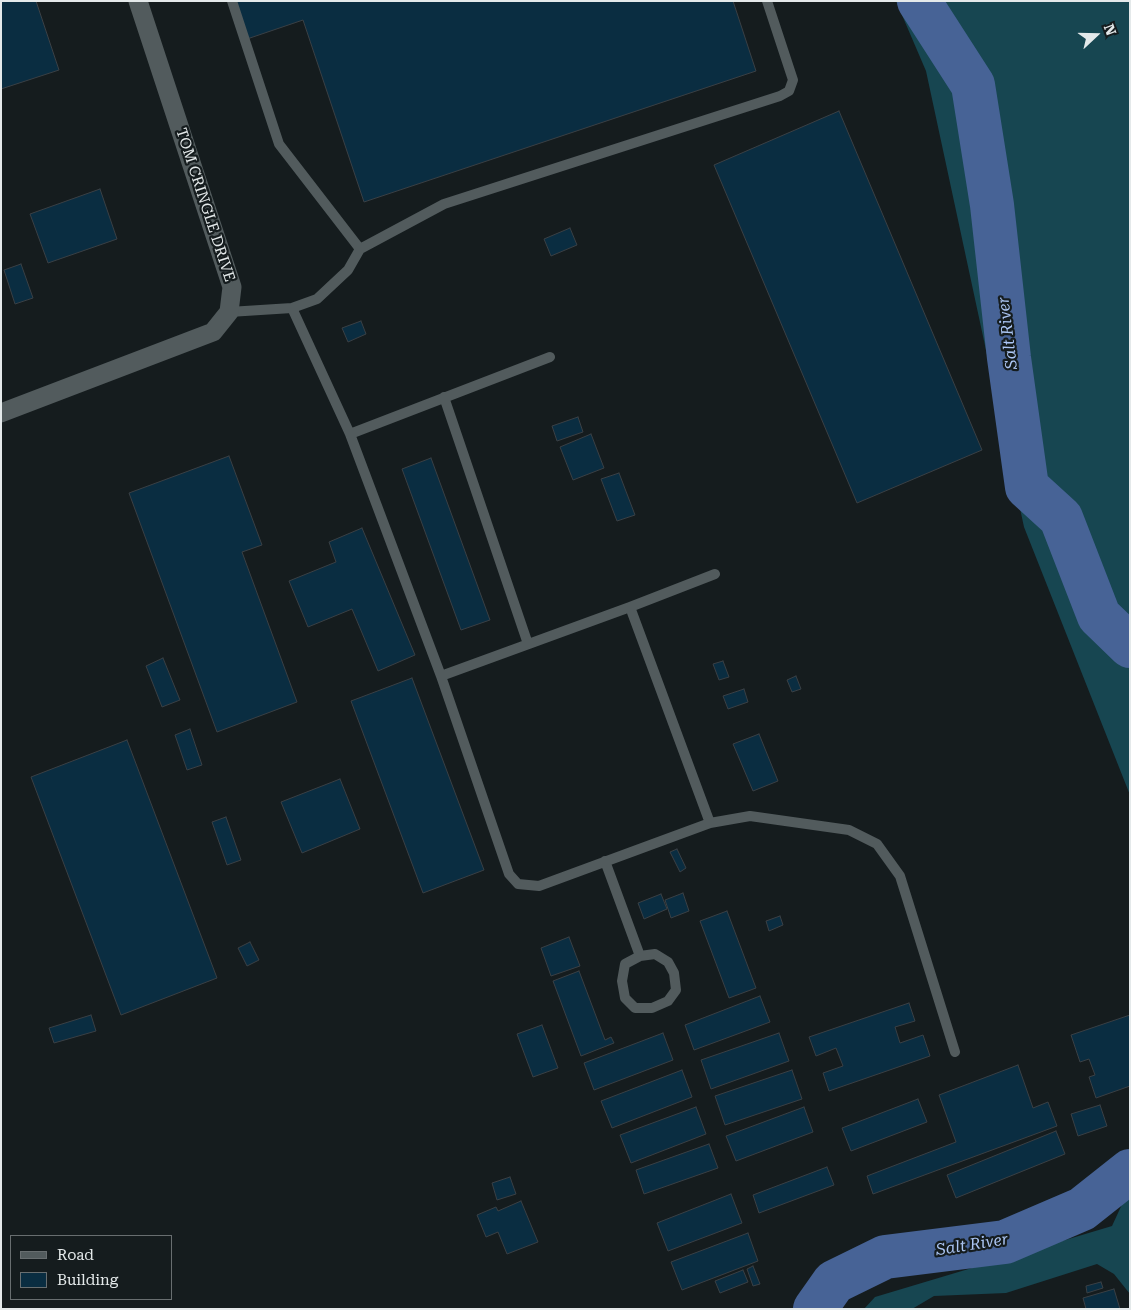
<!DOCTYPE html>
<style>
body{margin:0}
#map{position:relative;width:1131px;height:1310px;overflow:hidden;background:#151c1e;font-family:"Roboto Serif",serif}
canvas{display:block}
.frame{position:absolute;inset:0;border:2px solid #e4e9ea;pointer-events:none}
.legend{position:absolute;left:10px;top:1235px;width:162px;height:65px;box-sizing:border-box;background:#151c1e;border:1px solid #686e70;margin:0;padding:6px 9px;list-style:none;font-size:15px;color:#e4e9ea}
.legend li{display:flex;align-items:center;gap:10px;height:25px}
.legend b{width:25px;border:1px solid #686e70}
.north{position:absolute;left:1071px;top:10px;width:50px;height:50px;-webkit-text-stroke:4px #151c1e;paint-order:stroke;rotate:69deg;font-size:14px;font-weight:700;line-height:20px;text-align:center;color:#e4e9ea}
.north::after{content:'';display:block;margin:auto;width:18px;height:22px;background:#e4e9ea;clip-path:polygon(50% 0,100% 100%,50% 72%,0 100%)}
</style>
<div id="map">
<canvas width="1131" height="1310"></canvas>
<div class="frame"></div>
<ul class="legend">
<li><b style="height:6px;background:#525b5d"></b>Road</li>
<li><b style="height:14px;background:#0a2d41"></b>Building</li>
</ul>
<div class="north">N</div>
</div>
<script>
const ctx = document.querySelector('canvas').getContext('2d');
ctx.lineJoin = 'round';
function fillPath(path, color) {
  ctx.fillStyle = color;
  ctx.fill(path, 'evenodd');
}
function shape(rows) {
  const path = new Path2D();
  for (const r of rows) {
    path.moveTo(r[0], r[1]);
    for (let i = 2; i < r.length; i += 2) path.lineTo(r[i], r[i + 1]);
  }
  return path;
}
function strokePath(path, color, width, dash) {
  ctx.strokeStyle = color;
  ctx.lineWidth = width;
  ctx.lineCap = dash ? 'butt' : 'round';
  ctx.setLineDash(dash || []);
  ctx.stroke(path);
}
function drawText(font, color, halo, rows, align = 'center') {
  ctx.font = font + ' "Roboto Serif",serif';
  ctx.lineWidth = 4.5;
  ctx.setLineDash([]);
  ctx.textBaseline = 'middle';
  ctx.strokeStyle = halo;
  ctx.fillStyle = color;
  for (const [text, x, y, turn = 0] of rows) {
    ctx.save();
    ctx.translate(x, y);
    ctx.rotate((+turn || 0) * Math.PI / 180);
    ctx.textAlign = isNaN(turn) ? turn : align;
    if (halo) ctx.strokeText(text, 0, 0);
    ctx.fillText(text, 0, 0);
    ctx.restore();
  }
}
fillPath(shape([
 [896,1,1130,1,1130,795,1024,527,926,71],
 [1130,1187,1130,1294,1114,1274,1097,1264,1006,1293,934,1296,912,1309,864,1309,875,1297,1112,1226]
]), '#174651');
strokePath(shape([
 [919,1,973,85,992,205,1009,358,1027,487,1061,518,1099,616,1130,646],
 [815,1309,834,1282,885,1257,1005,1242,1082,1209,1130,1171]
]), '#476396', 44);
const building = shape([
 [1,1,36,1,59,70,1,89,1,1],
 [234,1,733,1,756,71,364,202,303,20,247,39,234,1],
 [839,111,982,450,857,503,714,165,839,111],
 [100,189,117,239,48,263,30,214,100,189],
 [570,228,577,245,551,256,544,239,570,228],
 [21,264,33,298,15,304,4,270,21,264],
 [361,321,366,334,348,342,342,328,361,321],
 [578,417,583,432,557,441,552,426,578,417],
 [591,434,604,468,573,480,560,447,591,434],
 [229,456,262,545,242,552,297,702,217,732,129,493,229,456],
 [431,458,490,620,461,630,402,469,431,458],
 [619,473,635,515,617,521,601,479,619,473],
 [362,528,415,655,378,671,352,609,308,627,289,581,336,562,329,542,362,528],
 [163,658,180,700,162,707,146,666,163,658],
 [723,661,729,677,719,680,713,664,723,661],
 [796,676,801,689,792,692,787,680,796,676],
 [412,678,484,870,423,893,351,701,412,678],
 [744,689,748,702,728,709,723,696,744,689],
 [190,729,202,765,187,770,175,735,190,729],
 [759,734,778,781,753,791,733,744,759,734],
 [127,740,217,978,121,1015,31,777,127,740],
 [340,779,360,829,302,853,281,802,340,779],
 [226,817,241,860,227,865,212,822,226,817],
 [677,849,686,868,680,872,670,852,677,849],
 [683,893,689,911,671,918,665,900,683,893],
 [661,894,667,909,644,919,638,903,661,894],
 [727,911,756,988,729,998,700,921,727,911],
 [780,916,783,925,769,931,766,921,780,916],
 [569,937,580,966,551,976,541,948,569,937],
 [250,942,259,960,247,966,238,948,250,942],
 [579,971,605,1040,611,1037,614,1043,581,1056,553,981,579,971],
 [760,996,770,1022,694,1050,685,1025,760,996],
 [909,1003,915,1021,895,1027,900,1043,923,1035,930,1056,829,1091,823,1073,843,1066,836,1048,816,1056,809,1037,909,1003],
 [91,1015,96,1031,54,1043,49,1028,91,1015],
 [1130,1015,1130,1086,1096,1098,1089,1077,1095,1075,1089,1059,1080,1062,1071,1035,1130,1015],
 [542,1025,558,1068,533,1077,517,1034,542,1025],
 [663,1033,673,1060,594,1090,584,1063,663,1033],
 [779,1033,789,1061,711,1089,701,1060,779,1033],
 [1018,1065,1033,1108,1048,1102,1057,1126,873,1194,867,1176,956,1142,939,1095,1018,1065],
 [682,1070,692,1097,612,1128,601,1101,682,1070],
 [792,1070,802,1099,725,1125,715,1096,792,1070],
 [918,1099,927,1122,851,1151,842,1128,918,1099],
 [1100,1105,1107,1126,1078,1136,1071,1114,1100,1105],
 [696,1107,706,1134,631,1163,620,1135,696,1107],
 [804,1107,813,1132,736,1161,726,1136,804,1107],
 [1056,1131,1065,1154,956,1198,947,1175,1056,1131],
 [709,1144,718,1168,644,1194,636,1170,709,1144],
 [827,1167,834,1185,759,1213,753,1195,827,1167],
 [510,1177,516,1194,497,1200,492,1183,510,1177],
 [731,1194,742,1223,668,1251,657,1223,731,1194],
 [521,1201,538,1242,507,1254,498,1232,486,1237,477,1215,496,1207,498,1211,521,1201],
 [748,1233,758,1261,682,1290,671,1262,748,1233],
 [753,1266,760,1284,753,1286,747,1269,753,1266],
 [743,1270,748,1282,720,1293,715,1281,743,1270],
 [1101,1282,1103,1288,1087,1293,1086,1286,1101,1282],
 [1114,1289,1120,1309,1086,1309,1083,1298,1114,1289]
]);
fillPath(building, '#0a2d41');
strokePath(building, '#3a4045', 1);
strokePath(shape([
 [232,1,279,144,360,249],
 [292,308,350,434,441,676,509,874,518,884,539,886,710,823,750,816,849,830,877,844,900,876,955,1052],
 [229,312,292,308,317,299,348,270,360,249,444,204,780,96,789,91,793,80,767,1],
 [444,397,528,644],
 [350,434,550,357],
 [630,607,710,823],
 [441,676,630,607,715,574],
 [605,861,640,956],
 [655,954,668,962,674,973,676,990,668,1001,652,1008,635,1008,625,998,622,981,625,964,640,956,655,954]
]), '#525b5d', 10);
strokePath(shape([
 [1,413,213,332,229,312,232,287,138,1]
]), '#525b5d', 19);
drawText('15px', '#e4e9ea', '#151c1e', [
 ["TOM CRINGLE DRIVE",205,205,72]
]);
drawText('italic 16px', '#acc6f4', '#151c1e', [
 ["Salt River",1008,333,-97],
 ["Salt River",972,1245,-9]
]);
</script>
